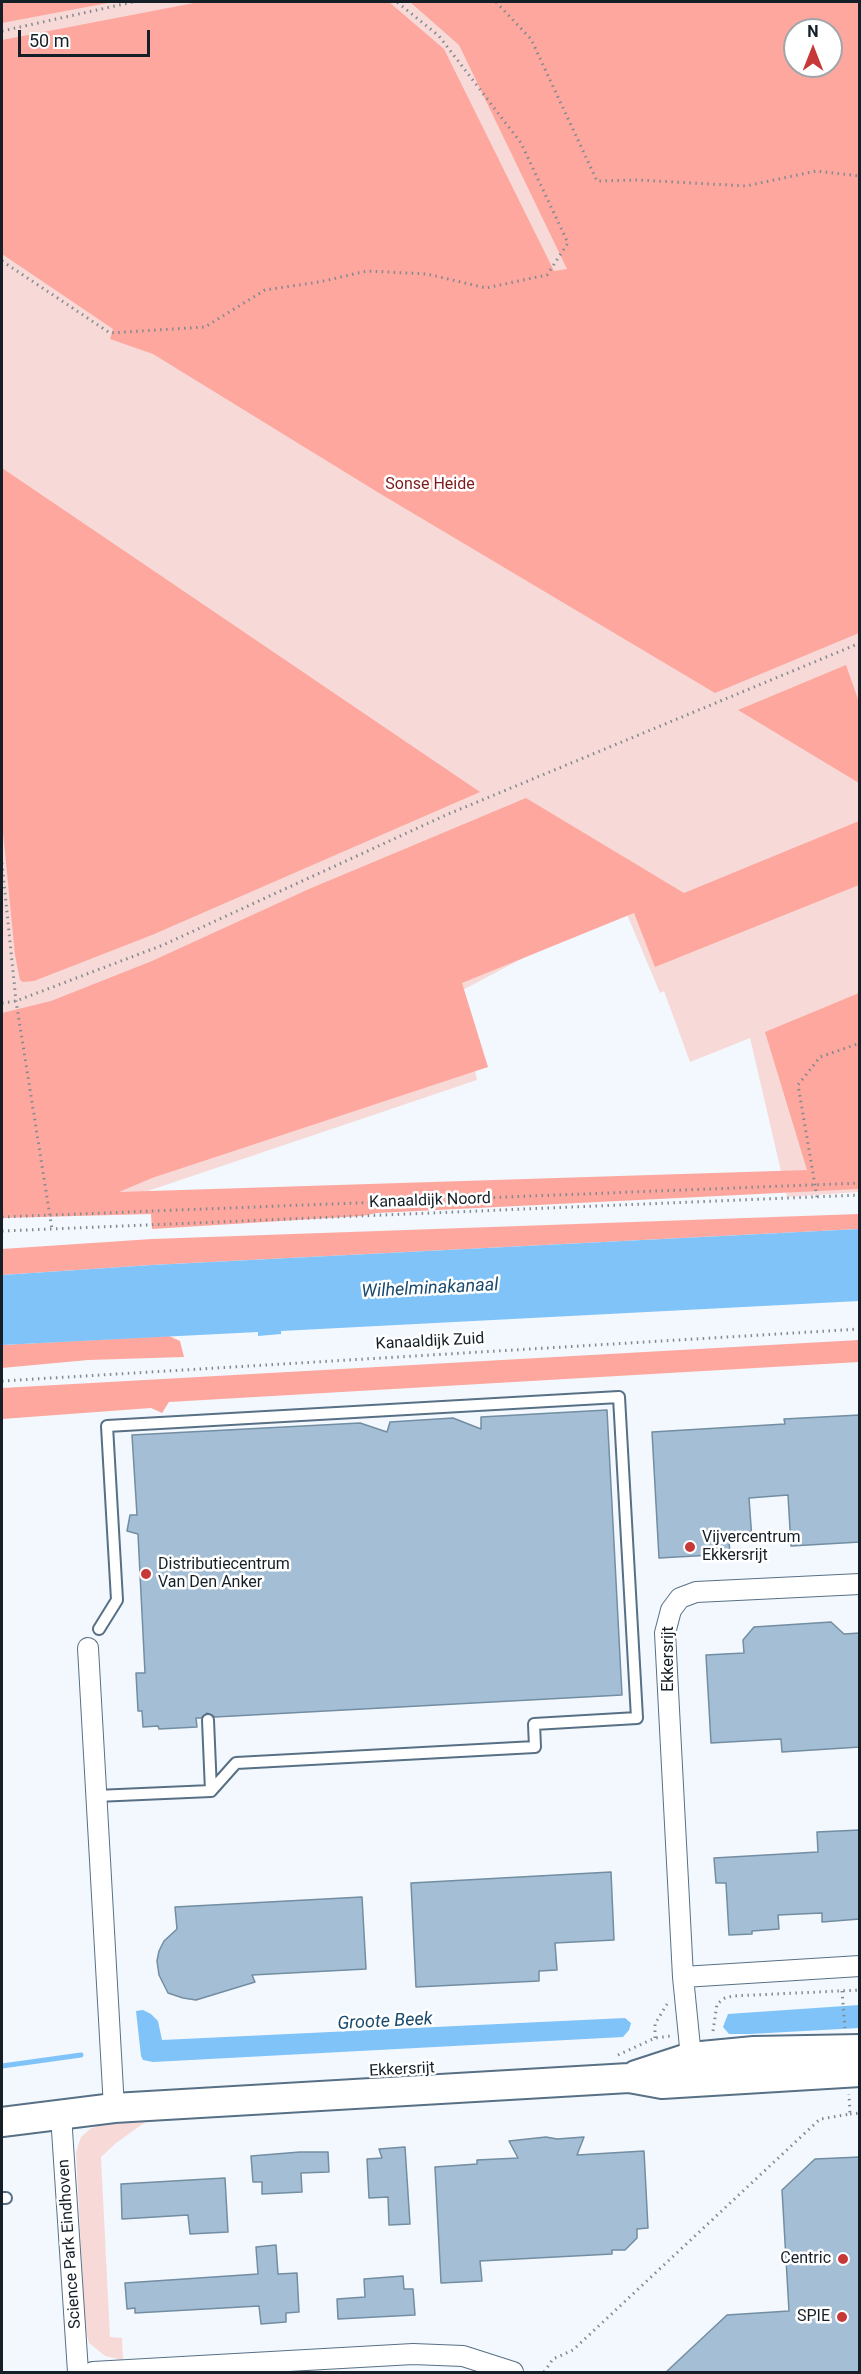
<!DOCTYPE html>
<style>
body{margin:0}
#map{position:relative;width:861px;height:2374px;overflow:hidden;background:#f2f8fd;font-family:Roboto,sans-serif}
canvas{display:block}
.frame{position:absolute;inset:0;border:3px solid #151f27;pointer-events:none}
.north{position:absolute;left:783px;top:18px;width:60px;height:60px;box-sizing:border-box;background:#fff;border:2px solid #a1a5a9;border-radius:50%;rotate:0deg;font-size:16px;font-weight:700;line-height:24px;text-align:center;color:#151f27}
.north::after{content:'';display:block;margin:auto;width:21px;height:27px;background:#c73838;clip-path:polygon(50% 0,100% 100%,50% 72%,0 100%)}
.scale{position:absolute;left:18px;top:30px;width:132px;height:27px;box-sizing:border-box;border:3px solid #151f27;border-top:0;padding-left:8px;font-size:18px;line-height:21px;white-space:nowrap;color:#151f27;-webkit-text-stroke:4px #fff;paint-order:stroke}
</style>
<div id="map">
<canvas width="861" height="2374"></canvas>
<div class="frame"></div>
<div class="north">N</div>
<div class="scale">50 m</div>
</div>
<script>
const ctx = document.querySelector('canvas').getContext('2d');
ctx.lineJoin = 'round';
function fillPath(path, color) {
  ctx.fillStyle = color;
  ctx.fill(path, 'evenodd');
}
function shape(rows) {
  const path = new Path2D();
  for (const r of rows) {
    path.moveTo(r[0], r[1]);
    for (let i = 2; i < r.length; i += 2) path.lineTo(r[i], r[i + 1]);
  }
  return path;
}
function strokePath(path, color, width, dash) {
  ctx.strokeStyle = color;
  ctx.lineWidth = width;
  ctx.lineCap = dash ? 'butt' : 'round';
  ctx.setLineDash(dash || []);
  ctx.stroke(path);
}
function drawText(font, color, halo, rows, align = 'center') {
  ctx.font = font + ' Roboto,sans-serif';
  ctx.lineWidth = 5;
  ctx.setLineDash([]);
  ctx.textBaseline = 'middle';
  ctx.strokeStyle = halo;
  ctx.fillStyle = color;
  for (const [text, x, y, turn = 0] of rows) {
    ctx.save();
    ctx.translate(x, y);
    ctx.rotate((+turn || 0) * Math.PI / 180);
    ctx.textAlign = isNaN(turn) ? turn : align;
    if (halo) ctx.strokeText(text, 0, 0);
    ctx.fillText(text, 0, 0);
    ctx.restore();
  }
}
fillPath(shape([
 [2,2,859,2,859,1192,787,1197,750,1038,690,1062,664,991,660,993,623,905,459,992,477,1080,130,1197,2,1206],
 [795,30,831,30,831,66,795,66],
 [151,2118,116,2143,101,2157,110,2337,122,2338,123,2360,105,2356,89,2343,85,2328,76,2152,81,2137,90,2129,104,2123]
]), '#f7dad7');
fillPath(shape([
 [2,2,113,2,2,23],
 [199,2,389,2,444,49,554,271,567,269,459,45,410,2,859,2,859,633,715,693,379,493,153,354,110,339,113,329,2,254,2,40],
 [795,30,831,30,831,66,795,66],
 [2,468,480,792,152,935,34,981,23,982,20,980,15,955,2,822],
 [846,665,859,702,859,783,738,710],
 [526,798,684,893,859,821,859,885,655,967,634,913,462,983,488,1067,152,1178,119,1192,807,1170,765,1032,859,993,859,1189,377,1213,362,1216,152,1229,151,1214,2,1218,2,1013,51,1001,152,961,309,889],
 [859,1214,859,1229,152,1265,2,1275,2,1249,152,1239],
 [169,1336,180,1341,184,1357,88,1360,2,1368,2,1345],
 [859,1340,859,1362,169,1402,162,1413,151,1408,2,1419,2,1388]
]), '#fda79f');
fillPath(shape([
 [859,1229,859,1301,281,1331,281,1334,258,1336,258,1332,2,1345,2,1275,152,1265],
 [859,2005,859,2028,750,2034,729,2034,723,2027,728,2014],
 [143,2010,151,2014,158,2021,162,2040,625,2018,631,2023,629,2030,623,2037,153,2062,143,2060,141,2056,136,2011]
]), '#80c3f8');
strokePath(shape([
 [2,2066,81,2055]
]), '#80c3f8', 5);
const building = shape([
 [607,1410,622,1695,215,1717,207,1713,201,1718,196,1718,197,1727,159,1729,158,1726,143,1727,142,1711,138,1711,136,1673,145,1673,138,1534,127,1531,130,1515,137,1515,132,1435,360,1423,387,1432,390,1422,453,1418,481,1429,481,1417,607,1410],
 [860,1415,860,1542,791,1546,788,1495,749,1498,752,1540,729,1541,730,1554,659,1558,652,1432,785,1424,784,1419,860,1415],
 [831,1622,844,1634,860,1633,860,1747,782,1752,781,1739,711,1743,706,1655,744,1653,743,1640,754,1627,831,1622],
 [860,1830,860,1919,822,1922,822,1913,778,1915,779,1929,752,1931,752,1934,729,1935,726,1883,716,1883,714,1858,818,1852,817,1832,860,1830],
 [611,1872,614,1940,555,1943,557,1970,539,1971,539,1981,416,1987,411,1883,611,1872],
 [362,1897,366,1969,252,1975,255,1982,196,2000,183,1998,168,1993,159,1975,157,1961,159,1951,164,1941,177,1929,175,1907,362,1897],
 [546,2137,557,2139,584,2137,577,2155,644,2151,648,2228,637,2229,637,2238,625,2250,612,2250,612,2254,480,2261,482,2281,441,2283,435,2167,477,2164,477,2160,518,2158,509,2141,546,2137],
 [405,2147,410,2224,389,2225,388,2197,369,2198,367,2159,382,2158,379,2149,405,2147],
 [300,2152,328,2152,329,2172,301,2173,302,2192,262,2194,262,2182,253,2182,251,2156,300,2152],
 [860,2157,860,2373,665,2373,727,2315,789,2311,782,2190,815,2159,860,2157],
 [225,2178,228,2232,190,2234,188,2215,122,2219,121,2184,225,2178],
 [276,2245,278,2274,297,2273,299,2312,286,2313,286,2322,261,2324,259,2306,135,2313,135,2308,127,2309,125,2283,258,2274,256,2247,276,2245],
 [403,2276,404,2289,413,2289,415,2315,338,2319,337,2299,365,2297,364,2279,403,2276]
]);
fillPath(building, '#a4bfd5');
strokePath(building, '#738da2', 1.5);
const service = shape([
 [208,1720,211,1791],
 [96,1796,211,1791,236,1763,535,1747,534,1724,637,1718,619,1397,107,1426,117,1600,99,1629],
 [2,2198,6,2198]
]);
const minor = shape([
 [88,1648,114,2108],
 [683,1977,860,1966],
 [692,2067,683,1977,665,1633,671,1610,680,1598,696,1592,860,1584],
 [61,2115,78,2372],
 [93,2372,413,2354,463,2356,513,2372]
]);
const secondary = shape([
 [636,2075,691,2057,754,2051,860,2049],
 [2,2122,114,2108,629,2078,662,2084,860,2072]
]);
strokePath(service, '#587085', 14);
strokePath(minor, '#587085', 22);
strokePath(secondary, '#587085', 32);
strokePath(shape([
 [496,2,531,39,597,181,639,180,746,186,816,171,860,176],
 [2,31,133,2],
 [2,261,110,333,205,327,265,290,319,282,367,271,427,274,486,288,547,275,568,243,521,143,439,36,397,2],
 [2,863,16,1001,52,1229],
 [2,1003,16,1001,163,945,446,815,860,643],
 [817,1197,798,1085,820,1057,860,1043],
 [2,1217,860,1183],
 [2,1231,860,1195],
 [2,1381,860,1329],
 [842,1991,845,2028],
 [713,2031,717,2004,725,1998,733,1996,860,1990],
 [655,2038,655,2024,667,2004],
 [618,2055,655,2038,671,2036],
 [850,2114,860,2113],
 [544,2372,553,2359,573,2350,820,2119,850,2114,849,2094]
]), '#828a90', 3, [1.5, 4.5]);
strokePath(service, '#fff', 10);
strokePath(minor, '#fff', 20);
strokePath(secondary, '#fff', 28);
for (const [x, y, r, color] of [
 [690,1547,6,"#c73838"],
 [146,1574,6,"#c73838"],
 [843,2259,6,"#c73838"],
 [842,2317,6,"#c73838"]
]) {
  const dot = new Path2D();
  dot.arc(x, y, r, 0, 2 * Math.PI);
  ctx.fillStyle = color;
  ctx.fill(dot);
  strokePath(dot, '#fff', 2);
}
drawText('16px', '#7b1a1b', '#fff', [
 ["Sonse Heide",430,485]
]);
drawText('16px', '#151f27', '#fff', [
 ["Kanaaldijk Noord",430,1201,-2],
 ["Kanaaldijk Zuid",430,1342,-3],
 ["Ekkersrijt",669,1659,-90],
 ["Ekkersrijt",402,2070,-3],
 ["Science Park Eindhoven",70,2244,-94]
]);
drawText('16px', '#151f27', '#fff', [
 ["Vijvercentrum",702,1538],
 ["Ekkersrijt",702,1556],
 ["Distributiecentrum",158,1565],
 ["Van Den Anker",158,1583],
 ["Centric",831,2259,"right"],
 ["SPIE",830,2317,"right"]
], 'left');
drawText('italic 18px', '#1a4b6f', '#fff', [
 ["Wilhelminakanaal",430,1289,-3],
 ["Groote Beek",385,2022,-3]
]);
</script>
